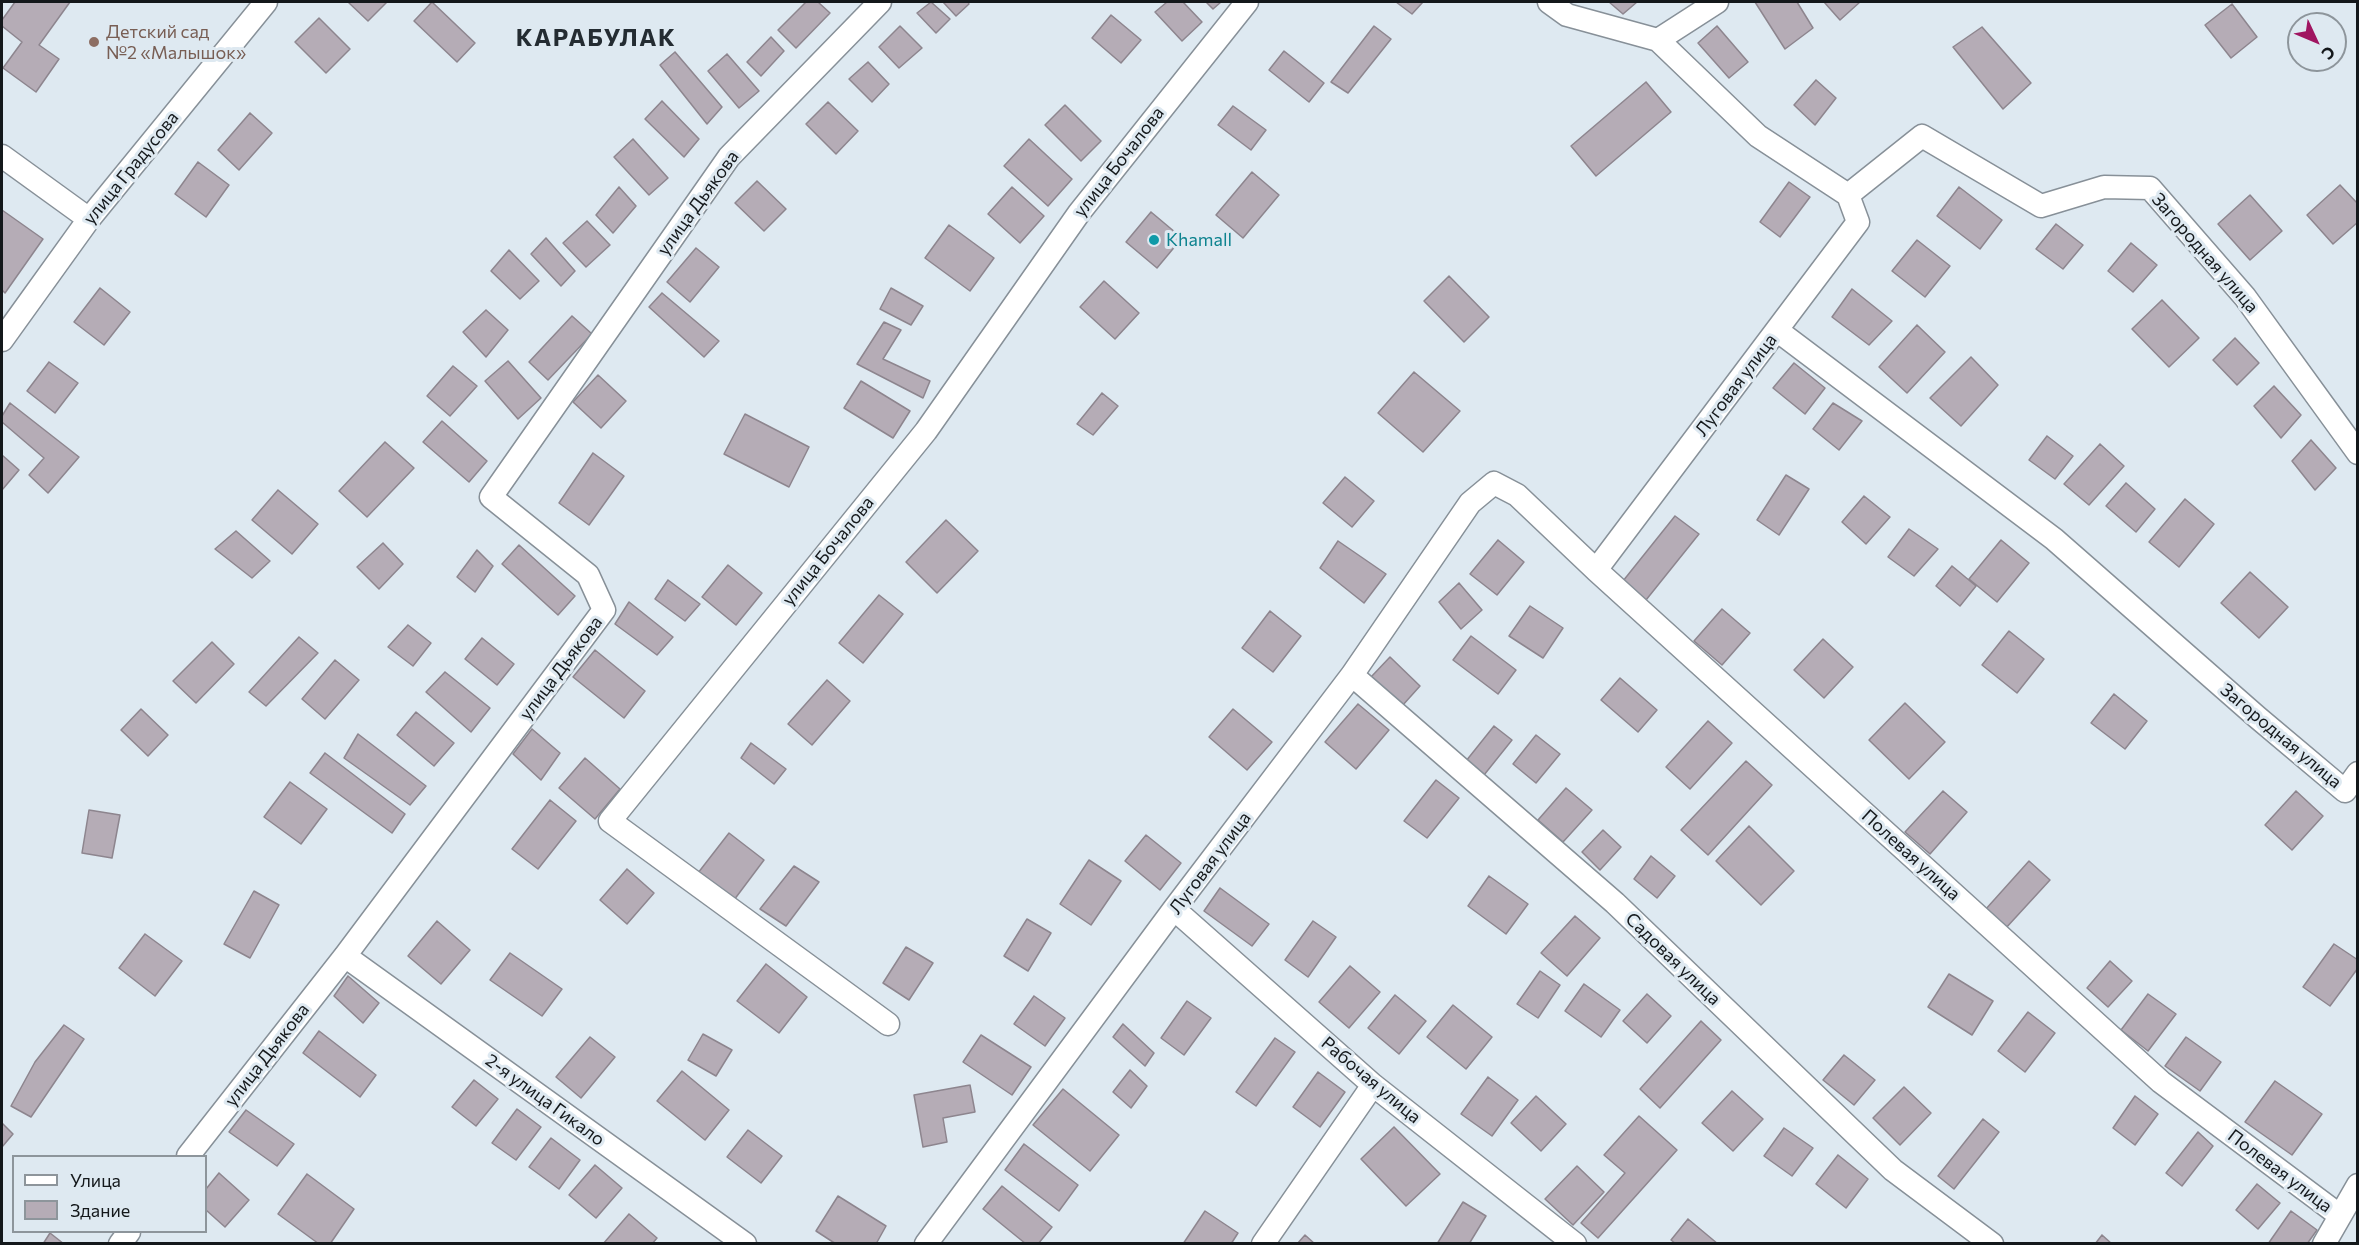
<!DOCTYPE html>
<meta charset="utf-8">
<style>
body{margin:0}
#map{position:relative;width:2359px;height:1245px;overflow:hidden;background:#dee9f1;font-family:Commissioner,sans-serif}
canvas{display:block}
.frame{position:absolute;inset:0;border:3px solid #14181b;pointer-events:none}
.legend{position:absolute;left:12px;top:1155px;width:195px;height:78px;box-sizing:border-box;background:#dee9f1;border:2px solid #8d959b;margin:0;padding:8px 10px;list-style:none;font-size:18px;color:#14181b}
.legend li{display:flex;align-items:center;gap:12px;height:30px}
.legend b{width:30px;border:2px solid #8d959b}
.north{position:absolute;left:2287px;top:12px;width:60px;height:60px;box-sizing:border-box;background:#dee9f1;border:2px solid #8d959b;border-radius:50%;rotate:134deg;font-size:16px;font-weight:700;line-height:24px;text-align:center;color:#14181b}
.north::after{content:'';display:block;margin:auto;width:21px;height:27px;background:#a01561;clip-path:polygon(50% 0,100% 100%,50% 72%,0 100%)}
</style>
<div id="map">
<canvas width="2359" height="1245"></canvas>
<div class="frame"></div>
<ul class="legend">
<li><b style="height:8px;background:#fff"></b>Улица</li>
<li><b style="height:16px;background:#b5acb6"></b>Здание</li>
</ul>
<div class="north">С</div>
</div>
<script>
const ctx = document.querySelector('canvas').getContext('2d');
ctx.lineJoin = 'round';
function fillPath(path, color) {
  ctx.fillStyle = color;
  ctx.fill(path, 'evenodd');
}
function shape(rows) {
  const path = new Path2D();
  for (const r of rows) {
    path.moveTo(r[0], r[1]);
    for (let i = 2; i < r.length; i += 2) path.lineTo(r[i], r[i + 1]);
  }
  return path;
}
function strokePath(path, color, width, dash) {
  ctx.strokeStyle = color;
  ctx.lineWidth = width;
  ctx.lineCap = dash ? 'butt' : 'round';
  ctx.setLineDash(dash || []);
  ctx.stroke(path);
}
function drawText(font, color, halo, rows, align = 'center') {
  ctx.font = font + ' Commissioner,sans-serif';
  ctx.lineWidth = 6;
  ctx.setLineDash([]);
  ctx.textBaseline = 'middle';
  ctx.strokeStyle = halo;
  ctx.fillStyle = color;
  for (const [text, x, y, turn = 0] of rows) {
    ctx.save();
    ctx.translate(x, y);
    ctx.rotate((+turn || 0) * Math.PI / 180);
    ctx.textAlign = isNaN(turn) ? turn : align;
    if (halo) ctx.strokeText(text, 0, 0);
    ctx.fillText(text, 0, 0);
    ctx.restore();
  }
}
const building = shape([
 [15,2,70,2,39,45,59,59,36,92,3,68,22,42,2,26,2,20,15,2],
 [348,2,387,2,368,21,348,2],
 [432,2,475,43,457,62,414,21,432,2],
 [806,2,818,2,830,13,796,48,778,30,806,2],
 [931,2,950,19,936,33,917,13,931,2],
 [943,2,968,2,969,4,956,16,943,2],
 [1167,2,1183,2,1202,22,1182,41,1155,12,1167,2],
 [1206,2,1221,2,1213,9,1206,2],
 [1396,2,1423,2,1412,14,1396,2],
 [1609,2,1637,2,1623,14,1609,2],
 [1755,2,1797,2,1813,28,1785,49,1755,2],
 [1824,2,1860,2,1840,20,1824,2],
 [2232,4,2257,37,2231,58,2205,25,2232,4],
 [1111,15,1141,40,1121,63,1092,38,1111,15],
 [319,18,350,49,326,73,295,42,319,18],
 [900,26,922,48,899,68,879,47,900,26],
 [1374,26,1391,39,1348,93,1331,82,1374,26],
 [1717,26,1748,62,1729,78,1698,43,1717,26],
 [1982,27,2031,83,2003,109,1953,47,1982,27],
 [771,37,784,51,761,76,747,62,771,37],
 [1284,51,1324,83,1309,102,1269,70,1284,51],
 [675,52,722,107,707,124,660,65,675,52],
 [727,54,759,91,739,108,708,71,727,54],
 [868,62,889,84,872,102,849,79,868,62],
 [1816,80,1836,98,1815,125,1794,105,1816,80],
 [1646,82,1671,112,1596,176,1571,146,1646,82],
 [662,101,699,139,684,157,645,119,662,101],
 [828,102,858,131,836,154,806,124,828,102],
 [1065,105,1101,141,1081,161,1045,125,1065,105],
 [1233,106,1266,130,1251,150,1218,125,1233,106],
 [250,113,272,133,239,170,218,150,250,113],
 [633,139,668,178,649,195,614,157,633,139],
 [1029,139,1072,179,1048,206,1004,166,1029,139],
 [198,162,229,185,206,217,175,194,198,162],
 [1252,172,1279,195,1243,238,1216,215,1252,172],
 [757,181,786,209,764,231,735,203,757,181],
 [1789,182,1810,197,1780,237,1760,222,1789,182],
 [2340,185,2358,204,2358,222,2333,244,2307,215,2340,185],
 [619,187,636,206,613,233,596,215,619,187],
 [1012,187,1044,216,1020,243,988,214,1012,187],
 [1959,187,2002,220,1980,249,1937,216,1959,187],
 [2250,195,2282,231,2250,260,2218,224,2250,195],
 [2,210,43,239,5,293,2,290,2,210],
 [1151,212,1182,238,1157,268,1126,242,1151,212],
 [587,221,610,245,586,267,563,243,587,221],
 [2056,224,2083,245,2063,269,2036,249,2056,224],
 [949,225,994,258,970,291,925,258,949,225],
 [546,238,575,271,561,286,531,254,546,238],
 [1917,240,1950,266,1925,297,1892,271,1917,240],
 [2131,243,2157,265,2133,292,2108,271,2131,243],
 [696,248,719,267,690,302,667,282,696,248],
 [509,250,539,281,520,299,491,271,509,250],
 [1449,276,1489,317,1464,342,1424,301,1449,276],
 [1104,281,1139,313,1115,339,1080,307,1104,281],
 [100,288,130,312,104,345,74,322,100,288],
 [891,288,923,306,911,325,880,309,891,288],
 [1852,289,1892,321,1869,345,1832,317,1852,289],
 [662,293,719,341,704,357,649,307,662,293],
 [2162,300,2199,338,2169,367,2132,329,2162,300],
 [486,310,508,330,486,357,463,332,486,310],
 [572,316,592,334,548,380,529,362,572,316],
 [884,322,901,330,883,359,930,381,923,398,857,364,884,322],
 [1917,325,1945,352,1907,393,1879,367,1917,325],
 [2235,338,2259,363,2237,385,2213,360,2235,338],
 [1971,357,1998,385,1961,426,1930,398,1971,357],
 [508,361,541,398,518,419,485,381,508,361],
 [49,362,78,383,55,413,27,391,49,362],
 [1794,363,1825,388,1805,414,1773,388,1794,363],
 [453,366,477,386,450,416,427,396,453,366],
 [1414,372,1460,411,1423,452,1378,413,1414,372],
 [598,375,626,401,601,428,573,402,598,375],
 [861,381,910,411,893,438,844,408,861,381],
 [2274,386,2301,415,2281,438,2254,406,2274,386],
 [1102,393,1118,406,1093,435,1077,424,1102,393],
 [10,403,79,457,48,493,29,475,44,458,2,422,2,416,10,403],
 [1833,403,1862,421,1839,450,1813,429,1833,403],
 [745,414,809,447,789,487,724,454,745,414],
 [442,421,487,461,469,482,423,442,442,421],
 [2047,436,2073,456,2055,479,2029,460,2047,436],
 [2311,440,2336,468,2315,490,2292,461,2311,440],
 [385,442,414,468,367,517,339,491,385,442],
 [2100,444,2124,466,2089,505,2064,484,2100,444],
 [593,453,624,476,589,525,559,503,593,453],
 [2,455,19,470,2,490,2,455],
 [1786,475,1809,489,1779,535,1757,520,1786,475],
 [1345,477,1374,501,1352,527,1323,503,1345,477],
 [2126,483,2155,509,2136,532,2106,506,2126,483],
 [278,490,318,524,292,554,252,520,278,490],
 [1864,496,1890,517,1866,544,1842,522,1864,496],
 [2185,499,2214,524,2179,567,2149,542,2185,499],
 [1675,516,1699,534,1646,600,1623,581,1675,516],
 [946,520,978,551,937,593,906,562,946,520],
 [1909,529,1938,549,1914,576,1888,557,1909,529],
 [236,531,270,561,252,578,215,549,236,531],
 [1498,540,1524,562,1497,595,1470,574,1498,540],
 [2001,540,2029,563,1997,602,1969,579,2001,540],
 [1338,541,1386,574,1364,603,1320,568,1338,541],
 [383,543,403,564,379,589,357,567,383,543],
 [519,545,575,596,558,615,502,564,519,545],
 [477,550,493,566,475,592,457,577,477,550],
 [728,565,762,593,736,625,702,597,728,565],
 [1952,566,1976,586,1960,606,1936,586,1952,566],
 [2250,572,2288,607,2259,638,2221,603,2250,572],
 [668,580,700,604,685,621,655,599,668,580],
 [1459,583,1482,610,1461,629,1439,602,1459,583],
 [879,595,903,614,863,663,839,643,879,595],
 [629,602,673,637,657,655,615,624,629,602],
 [1530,606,1563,628,1543,658,1509,636,1530,606],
 [1722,609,1750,633,1722,665,1694,641,1722,609],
 [1270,611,1301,636,1273,672,1242,648,1270,611],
 [408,625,431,643,413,666,388,647,408,625],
 [2009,631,2044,659,2017,693,1982,665,2009,631],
 [1471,636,1516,670,1498,694,1453,660,1471,636],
 [299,637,318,653,266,706,249,692,299,637],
 [482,638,514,664,497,685,465,659,482,638],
 [1823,639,1853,667,1824,698,1794,670,1823,639],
 [212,642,234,664,196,703,173,681,212,642],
 [595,650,645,691,624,718,573,677,595,650],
 [1390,657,1420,686,1402,706,1371,677,1390,657],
 [335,660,359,680,325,719,302,699,335,660],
 [445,672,490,708,471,732,426,692,445,672],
 [1620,678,1657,710,1638,732,1601,700,1620,678],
 [827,680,850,701,812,745,788,724,827,680],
 [2114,694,2147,721,2125,749,2091,723,2114,694],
 [1905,703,1945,742,1909,779,1869,740,1905,703],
 [1358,704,1389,730,1356,769,1325,742,1358,704],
 [141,709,168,735,148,756,121,730,141,709],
 [1233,709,1272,742,1247,770,1209,737,1233,709],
 [416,712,454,743,434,766,397,735,416,712],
 [1708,721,1732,743,1690,789,1666,767,1708,721],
 [1494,726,1512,740,1484,775,1466,761,1494,726],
 [532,729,560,753,541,780,513,754,532,729],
 [358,734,426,786,410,805,344,758,358,734],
 [1536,735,1560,754,1536,783,1513,764,1536,735],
 [751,743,786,769,774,784,741,758,751,743],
 [325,753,405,814,392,833,310,773,325,753],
 [585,758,620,789,595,819,559,788,585,758],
 [1746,761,1772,785,1708,855,1681,830,1746,761],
 [1436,780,1459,798,1427,838,1404,821,1436,780],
 [290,782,327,809,301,844,264,817,290,782],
 [1566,788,1592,810,1563,842,1538,820,1566,788],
 [1943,791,1967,812,1930,854,1905,832,1943,791],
 [2296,791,2323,816,2292,850,2265,825,2296,791],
 [550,800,576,821,538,869,512,849,550,800],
 [89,810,120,815,112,858,82,853,89,810],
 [1749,826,1794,871,1761,905,1716,861,1749,826],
 [1603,830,1621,847,1600,870,1582,852,1603,830],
 [729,833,764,860,734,900,698,873,729,833],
 [1146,835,1181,863,1160,890,1125,861,1146,835],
 [1651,856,1675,876,1657,898,1634,879,1651,856],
 [1089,860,1121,881,1091,925,1060,904,1089,860],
 [2029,861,2050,880,2005,929,1985,910,2029,861],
 [794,866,819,882,786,926,760,909,794,866],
 [627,869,654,893,627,924,600,900,627,869],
 [1489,876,1528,904,1506,934,1468,906,1489,876],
 [1220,888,1269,924,1252,946,1204,911,1220,888],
 [254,891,279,905,250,958,224,944,254,891],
 [1575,916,1600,938,1567,976,1541,953,1575,916],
 [1027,919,1051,933,1028,971,1004,956,1027,919],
 [437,921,470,950,441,984,408,956,437,921],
 [1313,921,1336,937,1308,977,1285,960,1313,921],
 [145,934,182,961,155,996,119,968,145,934],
 [2334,944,2358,960,2358,968,2330,1006,2303,987,2334,944],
 [906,947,933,963,909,1000,883,983,906,947],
 [510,953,562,989,542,1016,490,980,510,953],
 [2110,961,2132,981,2108,1007,2087,988,2110,961],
 [766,964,807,997,779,1033,737,1001,766,964],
 [1350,966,1380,992,1349,1028,1319,1002,1350,966],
 [1540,971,1560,985,1538,1018,1517,1004,1540,971],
 [1949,974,1993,1001,1972,1035,1928,1007,1949,974],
 [348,976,379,1003,363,1023,334,996,348,976],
 [1584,984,1620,1010,1601,1037,1565,1011,1584,984],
 [1647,994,1671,1016,1647,1043,1623,1021,1647,994],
 [2148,994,2176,1014,2148,1051,2121,1030,2148,994],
 [1395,995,1426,1021,1399,1054,1368,1028,1395,995],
 [1034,996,1065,1018,1045,1046,1014,1024,1034,996],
 [1187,1001,1211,1018,1184,1055,1161,1038,1187,1001],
 [1453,1005,1492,1037,1466,1069,1427,1037,1453,1005],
 [2028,1012,2055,1033,2025,1072,1998,1051,2028,1012],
 [1701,1021,1721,1040,1660,1108,1640,1089,1701,1021],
 [1123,1024,1154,1053,1145,1066,1113,1037,1123,1024],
 [64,1025,84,1039,31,1117,11,1106,35,1062,64,1025],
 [319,1031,376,1075,360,1097,303,1053,319,1031],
 [703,1034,732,1050,716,1076,688,1060,703,1034],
 [981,1035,1031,1067,1012,1095,963,1062,981,1035],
 [590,1037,615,1057,581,1098,556,1077,590,1037],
 [2186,1037,2221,1062,2200,1091,2165,1066,2186,1037],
 [1275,1038,1295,1052,1256,1106,1236,1092,1275,1038],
 [1844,1055,1875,1080,1854,1105,1823,1080,1844,1055],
 [1130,1070,1147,1086,1131,1108,1113,1092,1130,1070],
 [682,1071,729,1110,705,1140,657,1101,682,1071],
 [1318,1072,1345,1092,1320,1127,1293,1107,1318,1072],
 [1488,1077,1518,1100,1492,1136,1461,1114,1488,1077],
 [474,1080,498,1099,476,1126,452,1107,474,1080],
 [2275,1081,2322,1114,2292,1155,2245,1122,2275,1081],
 [970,1085,975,1112,943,1118,947,1142,923,1147,914,1095,970,1085],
 [1904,1087,1931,1113,1900,1145,1873,1118,1904,1087],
 [1063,1089,1119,1135,1090,1171,1033,1125,1063,1089],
 [1732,1091,1763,1119,1733,1151,1702,1123,1732,1091],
 [1536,1096,1566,1124,1541,1151,1511,1123,1536,1096],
 [2135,1096,2158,1114,2135,1145,2113,1128,2135,1096],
 [517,1109,541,1127,516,1160,492,1143,517,1109],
 [246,1110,294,1144,277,1166,229,1132,246,1110],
 [1639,1116,1677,1150,1598,1238,1581,1223,1625,1173,1604,1155,1639,1116],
 [1983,1119,1999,1132,1954,1189,1938,1176,1983,1119],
 [2,1123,13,1134,2,1147,2,1123],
 [1394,1127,1440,1174,1406,1206,1361,1159,1394,1127],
 [1784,1128,1813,1148,1792,1176,1764,1156,1784,1128],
 [748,1130,782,1156,761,1183,727,1157,748,1130],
 [2198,1132,2213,1146,2182,1186,2166,1173,2198,1132],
 [551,1138,580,1160,559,1189,529,1167,551,1138],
 [1024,1144,1078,1185,1059,1211,1005,1170,1024,1144],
 [1838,1155,1868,1179,1846,1208,1816,1184,1838,1155],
 [595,1165,622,1188,596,1218,569,1195,595,1165],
 [1577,1166,1604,1192,1573,1225,1545,1199,1577,1166],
 [219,1173,249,1200,225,1227,206,1210,206,1189,219,1173],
 [307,1174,354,1209,330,1244,319,1244,278,1214,307,1174],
 [2257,1184,2280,1203,2258,1229,2236,1210,2257,1184],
 [1002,1186,1052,1227,1038,1244,1026,1244,983,1209,1002,1186],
 [838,1196,886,1226,876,1244,836,1244,816,1231,838,1196],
 [1463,1202,1486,1216,1469,1244,1437,1244,1463,1202],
 [1205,1211,1238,1233,1231,1244,1183,1244,1205,1211],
 [2291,1211,2317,1230,2307,1244,2268,1244,2291,1211],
 [629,1214,657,1238,652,1244,603,1244,629,1214],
 [1688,1219,1718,1244,1676,1244,1671,1240,1688,1219],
 [50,1233,64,1244,43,1244,50,1233],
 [1305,1235,1315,1244,1297,1244,1305,1235],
 [2102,1235,2112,1244,2095,1244,2102,1235]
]);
fillPath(building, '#b5acb6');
strokePath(building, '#8d858e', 1.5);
const minor = shape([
 [1549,2,1567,15,1658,40,1758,136,1848,195],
 [1658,40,1717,2],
 [2,156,89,219],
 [1848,195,1922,136,2041,206,2104,187,2150,188,2245,297,2358,453],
 [1778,331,2054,539,2257,717,2345,791,2358,773],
 [2,340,89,219,266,2],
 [1596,570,1858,222,1848,195],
 [1352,675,1615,903,1893,1170,1992,1244],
 [1174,909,1373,1085,1575,1244],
 [345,956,745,1244],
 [888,1024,610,821,926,431,1079,213,1247,2],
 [188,1156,345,956,604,610,588,575,491,497,729,157,880,2],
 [120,1244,129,1232],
 [926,1244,1174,909,1352,675,1470,503,1494,483,1517,495,1596,570,2161,1082,2339,1215],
 [1263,1244,1373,1085],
 [2324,1244,2358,1185]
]);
strokePath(minor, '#879098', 25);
strokePath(minor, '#fff', 22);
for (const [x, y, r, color] of [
 [94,42,6,"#8d6e63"],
 [1154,240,6,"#0f9aa8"]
]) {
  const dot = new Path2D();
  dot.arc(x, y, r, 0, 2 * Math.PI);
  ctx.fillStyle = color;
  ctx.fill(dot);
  strokePath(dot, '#dee9f1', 2);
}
drawText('18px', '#785e54', '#dee9f1', [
 ["Детский сад",106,32],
 ["№2 «Малышок»",106,53]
], 'left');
drawText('18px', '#14181b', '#dee9f1', [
 ["улица Бочалова",1119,162,-52],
 ["улица Градусова",131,168,-51],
 ["улица Дьякова",698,203,-54],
 ["Загородная улица",2205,253,49],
 ["Луговая улица",1736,385,-53],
 ["улица Бочалова",828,551,-51],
 ["улица Дьякова",561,668,-53],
 ["Загородная улица",2281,736,40],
 ["Полевая улица",1911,855,42],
 ["Луговая улица",1210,863,-53],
 ["Садовая улица",1673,959,44],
 ["улица Дьякова",267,1055,-52],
 ["Рабочая улица",1371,1080,40],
 ["2-я улица Гикало",545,1100,36],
 ["Полевая улица",2280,1171,37]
]);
drawText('18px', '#0d838f', '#dee9f1', [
 ["Khamall",1166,240]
], 'left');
ctx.letterSpacing = '1.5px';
drawText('bold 24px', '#242c32', '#dee9f1', [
 ["КАРАБУЛАК",596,38]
]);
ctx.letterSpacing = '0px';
</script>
